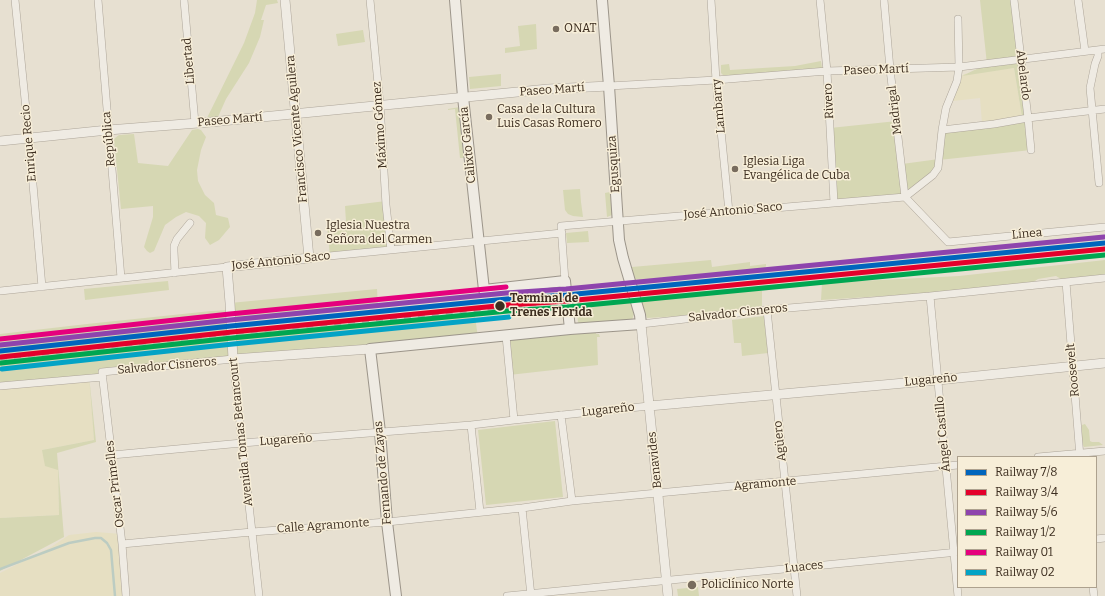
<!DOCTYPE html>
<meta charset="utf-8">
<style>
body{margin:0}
#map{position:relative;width:1105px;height:596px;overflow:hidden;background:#e7e0d1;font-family:Bitter,serif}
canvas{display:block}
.legend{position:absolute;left:957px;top:456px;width:140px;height:132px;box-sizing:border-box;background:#f7eed8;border:1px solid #ada18e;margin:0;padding:5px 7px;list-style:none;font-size:12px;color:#3d2e20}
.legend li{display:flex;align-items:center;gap:8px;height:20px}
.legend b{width:20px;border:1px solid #ada18e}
</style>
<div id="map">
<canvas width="1105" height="596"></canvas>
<ul class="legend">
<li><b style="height:5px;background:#0065bd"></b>Railway 7/8</li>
<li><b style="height:5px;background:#e4002b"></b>Railway 3/4</li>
<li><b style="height:5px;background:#8e44ad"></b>Railway 5/6</li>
<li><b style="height:5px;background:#00a651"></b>Railway 1/2</li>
<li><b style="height:5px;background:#e5007d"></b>Railway 01</li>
<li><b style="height:5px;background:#03a3c5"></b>Railway 02</li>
</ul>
</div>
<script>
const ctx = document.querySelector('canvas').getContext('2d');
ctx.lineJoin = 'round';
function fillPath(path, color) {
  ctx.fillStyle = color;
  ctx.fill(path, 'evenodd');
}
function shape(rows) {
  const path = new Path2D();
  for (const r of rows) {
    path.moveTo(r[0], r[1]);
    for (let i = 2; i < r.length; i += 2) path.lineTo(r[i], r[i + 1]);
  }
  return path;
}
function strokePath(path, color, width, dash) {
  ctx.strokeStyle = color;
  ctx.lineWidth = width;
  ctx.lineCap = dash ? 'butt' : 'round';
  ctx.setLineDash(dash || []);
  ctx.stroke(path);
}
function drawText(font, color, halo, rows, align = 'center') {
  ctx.font = font + ' Bitter,serif';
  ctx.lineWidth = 3;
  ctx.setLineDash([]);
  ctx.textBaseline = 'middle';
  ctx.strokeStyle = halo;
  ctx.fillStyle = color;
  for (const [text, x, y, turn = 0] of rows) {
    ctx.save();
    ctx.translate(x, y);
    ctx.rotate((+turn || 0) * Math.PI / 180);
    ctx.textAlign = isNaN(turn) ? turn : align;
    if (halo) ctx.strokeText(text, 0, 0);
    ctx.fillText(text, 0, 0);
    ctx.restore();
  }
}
fillPath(shape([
 [1014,68,1022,117,982,123,980,98,953,101,962,76,964,74],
 [89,376,94,440,42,450,58,470,59,515,0,518,0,386],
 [96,532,121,534,126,596,0,596,0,573,51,547,69,535]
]), '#e6dfc2');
fillPath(shape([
 [257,0,277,0,278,3,266,5,261,20,264,20,260,37,249,63,226,99,218,117,207,118,244,43,255,13],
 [980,0,1014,0,1031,150,939,160,938,168,905,197,834,203,830,128,897,121,902,164,939,159,942,130,1022,117,1014,68,962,76,987,64],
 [536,24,537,49,505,53,505,48,520,46,518,26],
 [363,30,365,42,338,46,336,34],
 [821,61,822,68,726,76,723,75,721,73,721,65,729,64,730,70,795,66],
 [501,74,501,86,470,89,469,77],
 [460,107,465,158,460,158,455,109,448,110,448,109],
 [198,129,201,130,206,137,201,150,197,170,198,181,205,195,214,203,216,215,228,218,230,227,219,240,210,245,205,238,206,223,199,216,186,212,176,217,165,225,154,251,150,253,147,251,144,247,153,217,153,206,121,209,114,140,115,138,119,135,134,134,138,163,168,166,192,130],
 [580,189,581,202,583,217,573,216,568,214,565,210,563,190],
 [610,192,612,215,607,217,605,193],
 [386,201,391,250,330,256,327,225,346,222,345,206],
 [588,231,589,242,567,243,566,233],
 [711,260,712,267,750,262,750,266,766,264,766,266,765,268,640,280,633,279,632,267],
 [1105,260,1105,275,1061,279,1056,276,1038,279,1032,283,946,292,821,300,822,283,959,276],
 [168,281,169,290,85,300,84,289],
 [377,289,378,305,232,319,232,334,270,329,475,316,478,338,89,376,96,442,57,453,64,537,0,571,0,518,59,515,58,470,45,466,42,450,94,440,89,376,0,386,0,334,87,324,211,311,230,310,230,303],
 [705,291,762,291,762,306,680,316,647,318,640,297],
 [629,300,634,314,632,320,580,325,578,322,576,306],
 [764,316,768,353,742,356,741,343,734,343,732,320],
 [596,328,596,334,599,334,600,337,597,337,598,365,509,375,506,336],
 [555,421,563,497,486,505,478,430],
 [1085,424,1089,430,1090,441,1092,442,1099,442,1103,445,1084,447,1082,443,1082,425],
 [698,587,699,596,678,596,677,589]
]), '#d6d7b3');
strokePath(shape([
 [0,569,69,543,95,538,101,538,107,543,111,550,115,596]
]), '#bcccc2', 2.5);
const minor = shape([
 [15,0,29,139,42,287],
 [98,0,121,278],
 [184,0,195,123],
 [370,0,380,105,386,205,391,250],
 [711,0,716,80,729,212],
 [820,0,827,71,834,203],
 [884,0,890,69,905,197],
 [1014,0,1028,118,1031,150],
 [1078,0,1085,51],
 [1098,50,1098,56,1095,64,1090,88,1099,183],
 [609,86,716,80,827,71,959,67,1105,49],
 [942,130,994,124,1028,118,1105,109],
 [905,197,948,242,1105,227],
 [905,197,933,175,938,168,942,130,946,108,957,81,959,67,958,19],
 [309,258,562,233],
 [175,273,174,251,174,246,177,239,190,223],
 [565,281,561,226,905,197],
 [1066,282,1080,457],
 [0,291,227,267],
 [930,296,958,596],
 [767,310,797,596],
 [641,324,765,310,930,296,1105,278],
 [506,336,514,420],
 [0,386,103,377],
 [561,415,572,501],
 [471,425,480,512],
 [112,455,242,443,471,425,514,420,649,406],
 [1038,457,1105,451],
 [522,508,531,596],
 [1096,539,1105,538],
 [122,544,252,532,387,522,522,508,572,501,958,465],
 [1093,587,1094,596],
 [126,596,122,544,102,372,233,359,259,596],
 [507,596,958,552]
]);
const tertiary = shape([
 [285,0,309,258,227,267,230,303,233,359,370,349],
 [0,141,108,130,211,122,548,89,609,86],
 [641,324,668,596],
 [649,406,938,380,1105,363]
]);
const secondary = shape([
 [455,0,463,97,484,290,565,281,570,329],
 [396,596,387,522,380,432,370,349,570,329,641,324,640,315,623,258,619,240,609,86,602,0]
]);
strokePath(minor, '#ada599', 8);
strokePath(tertiary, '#ada599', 10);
strokePath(secondary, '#9c958a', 12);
strokePath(minor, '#efebe3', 7);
strokePath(tertiary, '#efebe3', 9);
strokePath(secondary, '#efebe3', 10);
strokePath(shape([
 [0,359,231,334,567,302,634,294,972,262,1105,248]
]), '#afaaa2', 2.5, [7, 7]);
strokePath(shape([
 [0,351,231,326,507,299,566,295,1105,243]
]), '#0065bd', 5);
strokePath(shape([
 [1,357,232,332,507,305,567,301,1105,249]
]), '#e4002b', 5);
strokePath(shape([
 [0,345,230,320,506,293,566,289,1104,237]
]), '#8e44ad', 5);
strokePath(shape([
 [1,363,232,338,508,311,567,307,1105,255]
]), '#00a651', 5);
strokePath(shape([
 [0,339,230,314,506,287]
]), '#e5007d', 5);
strokePath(shape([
 [2,369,233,344,509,317]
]), '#03a3c5', 5);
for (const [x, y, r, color] of [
 [556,29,4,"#786c5e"],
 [489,117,4,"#786c5e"],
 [735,169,4,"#786c5e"],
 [318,233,4,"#786c5e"],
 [500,306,5.5,"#3d2e20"],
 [692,585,5,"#786c5e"]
]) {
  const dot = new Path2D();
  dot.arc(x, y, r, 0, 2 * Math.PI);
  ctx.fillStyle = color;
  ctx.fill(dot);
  strokePath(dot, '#f7eed8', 1.5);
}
drawText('12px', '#3d2e20', '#f7eed8', [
 ["ONAT",564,29],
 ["Casa de la Cultura",497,110],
 ["Luis Casas Romero",497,124],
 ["Iglesia Liga",743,162],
 ["Evangélica de Cuba",743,176],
 ["Iglesia Nuestra",326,226],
 ["Señora del Carmen",326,240],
 ["Policlínico Norte",701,585]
], 'left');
drawText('12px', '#3d2e20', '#f7eed8', [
 ["Libertad",189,61,-95],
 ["Paseo Martí",876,70,-2],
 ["Abelardo",1023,75,83],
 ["Paseo Martí",552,90,-4],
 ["Rivero",829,101,-93],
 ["Lambarry",719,106,-95],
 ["Madrigal",895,110,-97],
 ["Paseo Martí",230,120,-5],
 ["Máximo Gómez",380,125,-94],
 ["Francisco Vicente Aguilera",297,129,-95],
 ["República",109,139,-95],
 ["Enrique Recio",29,143,-95],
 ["Calixto García",468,145,-96],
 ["Egusquiza",614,164,-94],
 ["José Antonio Saco",733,211,-5],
 ["Línea",1027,234,-5],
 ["José Antonio Saco",281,261,-6],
 ["Salvador Cisneros",738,313,-6],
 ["Salvador Cisneros",167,366,-5],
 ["Roosevelt",1073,370,-95],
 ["Lugareño",931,380,-5],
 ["Lugareño",608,410,-6],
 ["Avenida Tomas Betancourt",241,432,-96],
 ["Ángel Castillo",943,434,-95],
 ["Lugareño",286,440,-4],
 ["Agüero",780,441,-96],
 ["Benavides",655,460,-96],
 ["Fernando de Zayas",383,473,-95],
 ["Oscar Primelles",115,484,-97],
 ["Agramonte",765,484,-5],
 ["Calle Agramonte",323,526,-4],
 ["Luaces",804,567,-6]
]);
drawText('bold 12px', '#3d2e20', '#f7eed8', [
 ["Terminal de",510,299],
 ["Trenes Florida",510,313]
], 'left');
</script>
